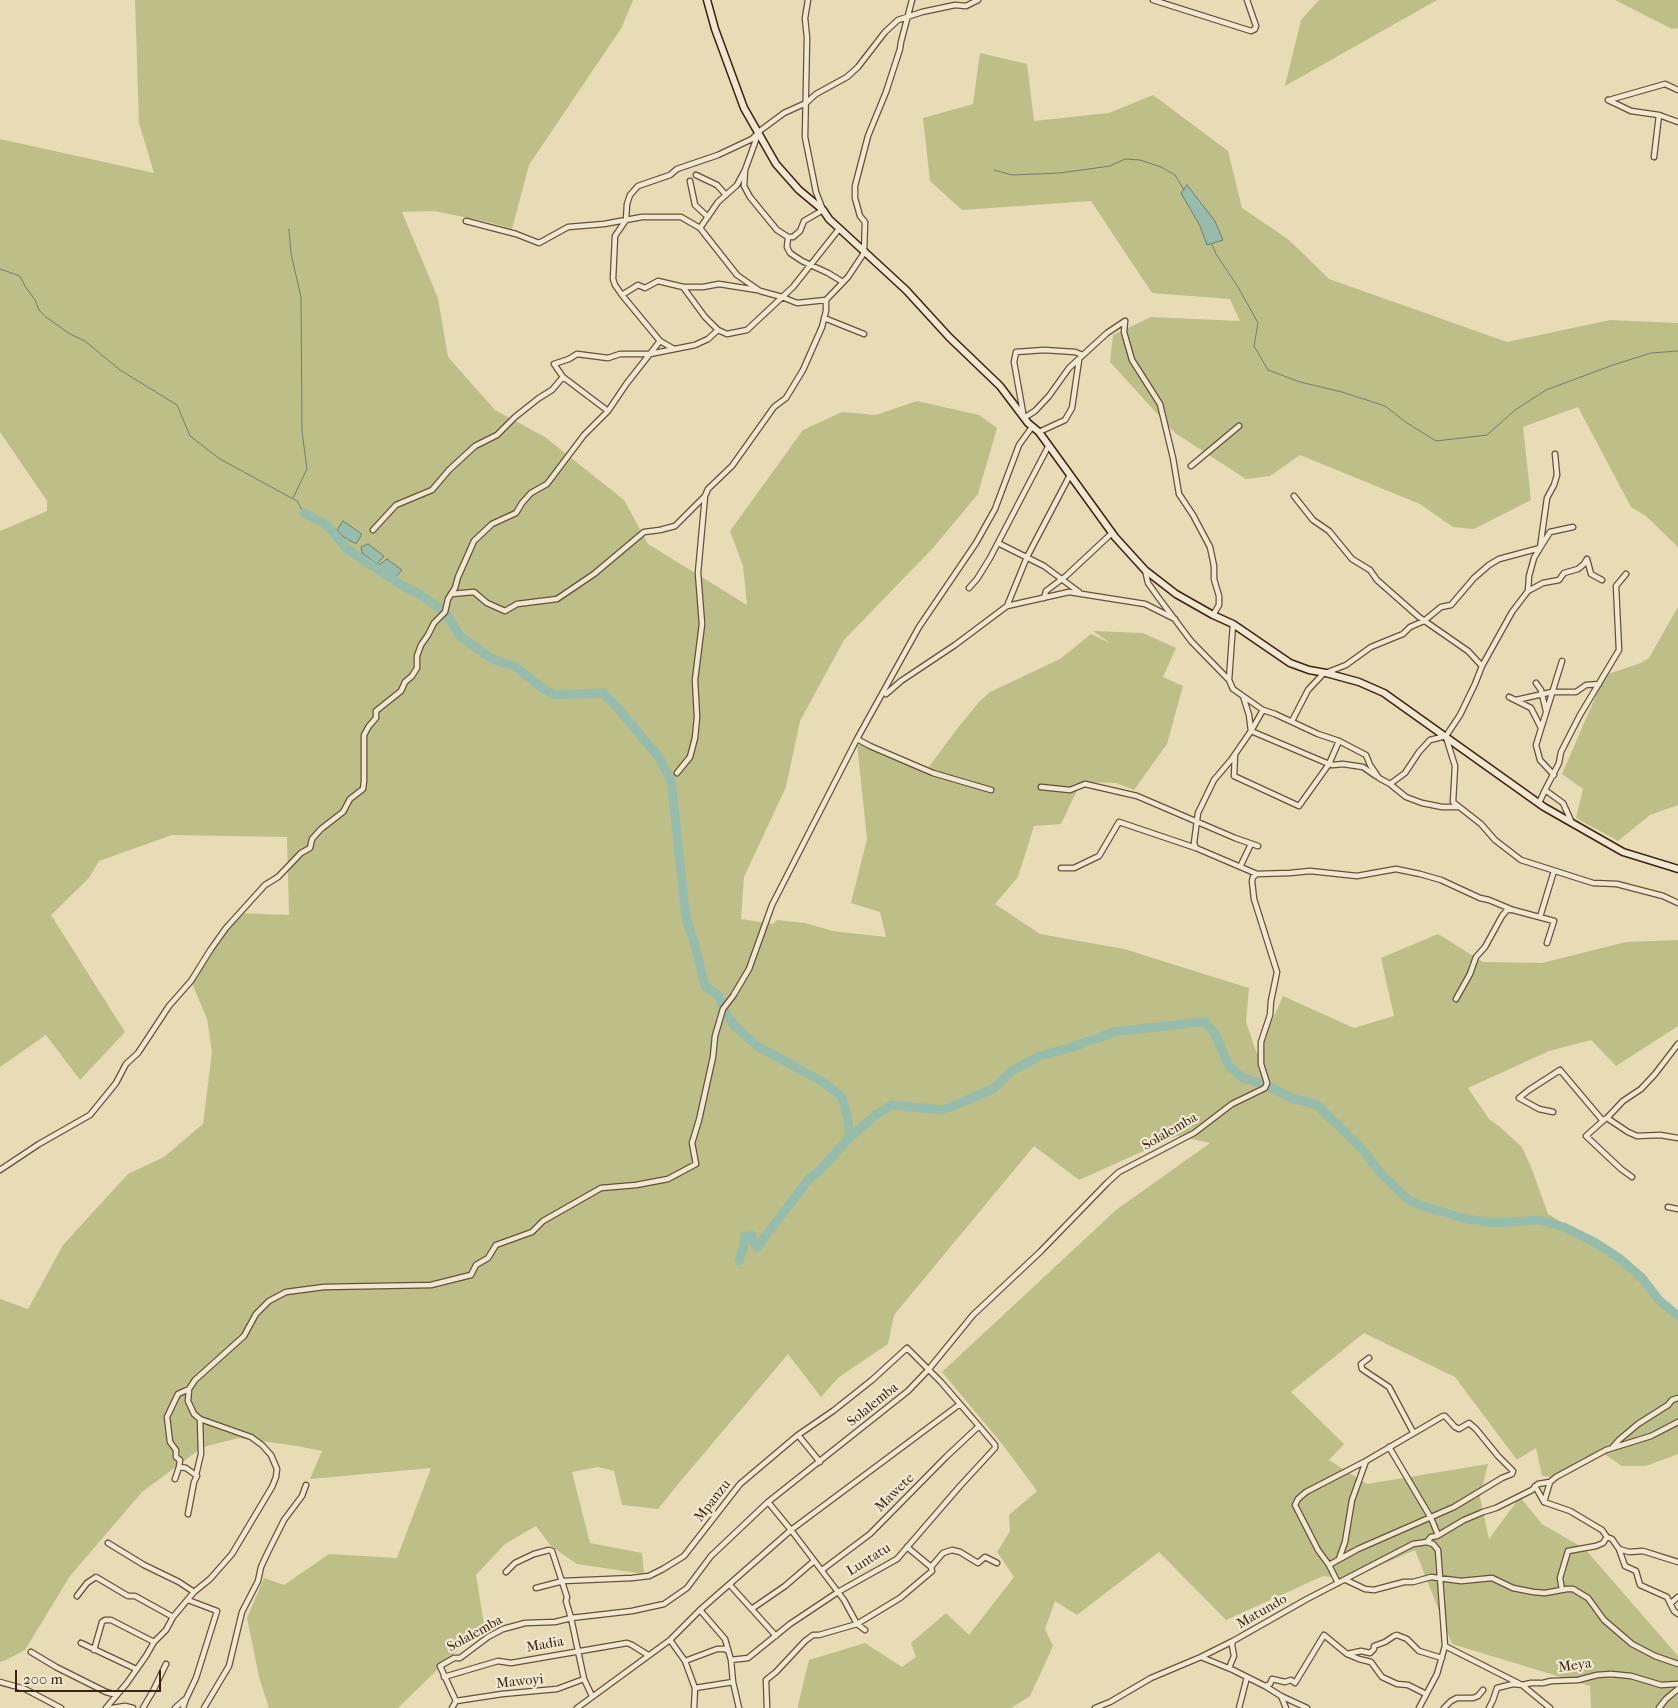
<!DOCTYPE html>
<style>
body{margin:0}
#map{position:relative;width:1678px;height:1708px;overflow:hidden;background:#e8dcb7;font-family:"IM FELL French Canon",serif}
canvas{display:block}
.scale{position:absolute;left:15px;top:1670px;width:146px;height:22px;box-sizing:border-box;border:2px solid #3c2210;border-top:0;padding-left:6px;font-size:15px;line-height:18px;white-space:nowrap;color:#3c2210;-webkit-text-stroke:4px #f0e8d0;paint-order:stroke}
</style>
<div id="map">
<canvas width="1678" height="1708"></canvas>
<div class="scale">200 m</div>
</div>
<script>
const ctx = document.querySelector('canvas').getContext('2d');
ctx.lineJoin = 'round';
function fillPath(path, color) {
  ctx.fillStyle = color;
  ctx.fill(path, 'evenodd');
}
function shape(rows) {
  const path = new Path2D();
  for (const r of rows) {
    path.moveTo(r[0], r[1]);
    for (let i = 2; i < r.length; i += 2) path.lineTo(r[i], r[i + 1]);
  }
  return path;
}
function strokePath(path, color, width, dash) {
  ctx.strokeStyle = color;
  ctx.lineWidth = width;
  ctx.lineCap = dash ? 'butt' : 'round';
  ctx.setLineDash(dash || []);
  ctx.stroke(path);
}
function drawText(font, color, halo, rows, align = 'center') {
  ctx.font = font + ' "IM FELL French Canon",serif';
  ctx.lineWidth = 4.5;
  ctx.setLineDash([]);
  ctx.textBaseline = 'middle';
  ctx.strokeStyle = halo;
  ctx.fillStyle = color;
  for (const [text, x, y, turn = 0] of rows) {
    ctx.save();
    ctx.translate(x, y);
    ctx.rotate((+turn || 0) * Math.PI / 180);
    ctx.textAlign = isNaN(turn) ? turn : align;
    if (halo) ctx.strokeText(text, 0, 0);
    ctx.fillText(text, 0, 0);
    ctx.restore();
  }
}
fillPath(shape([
 [135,0,633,0,622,27,529,165,512,229,488,222,434,211,402,212,438,298,448,357,495,410,545,437,624,500,648,544,747,605,743,566,730,531,803,430,842,412,876,415,917,401,979,415,997,428,978,494,933,548,844,640,800,721,786,787,744,877,741,919,773,924,777,920,805,923,833,931,886,937,880,912,851,903,867,839,857,744,928,768,957,729,979,702,990,692,1060,659,1091,634,1110,643,1093,631,1143,633,1176,648,1163,677,1183,686,1167,744,1134,790,1116,783,1081,782,1061,824,1034,826,1018,877,995,904,1040,934,1124,949,1249,988,1246,1022,1257,1054,1283,996,1354,1028,1394,1016,1381,958,1438,934,1483,962,1542,963,1626,942,1678,940,1678,1026,1616,1066,1591,1040,1549,1051,1468,1088,1489,1119,1500,1127,1522,1147,1533,1172,1548,1214,1611,1253,1678,1313,1678,1454,1646,1466,1622,1466,1600,1451,1550,1477,1542,1476,1536,1448,1517,1460,1455,1377,1364,1333,1291,1392,1344,1444,1329,1460,1367,1484,1488,1464,1480,1497,1489,1539,1520,1497,1542,1524,1585,1549,1678,1656,1678,1708,1591,1708,1590,1686,1452,1644,1415,1550,1349,1579,1323,1576,1226,1620,1159,1552,1077,1615,1055,1601,1045,1629,1053,1646,1030,1696,1011,1708,798,1708,798,1705,809,1660,865,1643,902,1667,916,1657,911,1643,946,1613,969,1635,1014,1577,997,1552,1010,1531,1009,1515,1037,1491,1003,1445,942,1372,1116,1210,1210,1143,1177,1136,1079,1180,1034,1146,894,1315,888,1344,839,1377,821,1397,788,1354,679,1483,658,1509,622,1505,614,1471,598,1467,572,1472,590,1543,642,1553,644,1574,577,1564,551,1546,536,1526,505,1544,476,1575,484,1624,398,1708,269,1708,259,1677,247,1618,264,1578,284,1585,329,1554,397,1558,431,1468,310,1479,322,1451,297,1446,239,1438,203,1447,142,1492,70,1576,25,1650,6,1660,0,1662,0,1299,28,1309,63,1245,128,1174,164,1157,203,1124,212,1052,207,1019,192,983,236,913,289,915,287,837,172,835,99,861,89,878,51,915,125,1032,80,1080,46,1035,0,1067,0,531,47,511,47,501,0,432,0,139,154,173,139,123],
 [1319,0,1437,0,1285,86,1301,20],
 [1615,0,1678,0,1678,28,1672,29],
 [980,53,1027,64,1034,121,1109,113,1153,95,1228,151,1242,208,1289,240,1329,279,1507,342,1610,320,1678,323,1678,547,1646,516,1631,507,1578,407,1523,427,1531,500,1474,529,1453,527,1420,504,1300,455,1270,476,1246,479,1175,433,1110,362,1113,335,1151,317,1240,321,1230,299,1152,293,1091,201,962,210,930,181,923,118,973,104],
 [1678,607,1678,805,1650,815,1618,841,1576,818,1583,789,1562,774,1605,675,1641,663,1649,658]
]), '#bebe89');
const water = shape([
 [1187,185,1215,221,1223,240,1207,245,1200,226,1181,193,1187,185],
 [343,521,362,534,356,544,342,536,337,530,343,521],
 [368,544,384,556,377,564,362,553,361,547,368,544],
 [387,559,402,570,395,578,378,566,387,559]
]);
fillPath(water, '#98bcab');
strokePath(water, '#737e6d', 1);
strokePath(shape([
 [994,170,1012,175,1060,173,1110,166,1125,159,1140,160,1161,167,1175,175,1184,190],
 [289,229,291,254,301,297,302,431,307,469,293,498],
 [1212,244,1216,254,1238,287,1258,323,1254,346,1268,370,1300,382,1342,392,1385,406,1407,423,1436,441,1487,435,1515,410,1546,390,1613,365,1651,353,1678,351],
 [0,269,20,276,25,286,35,300,39,310,46,317,70,334,85,341,120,370,177,405,190,436,220,459,297,501,304,513]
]), '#737e6d', 1);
strokePath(shape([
 [304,513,327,525,346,548,357,556,405,587,419,594,445,612,460,636,492,659,516,667,542,688,555,695,603,693,616,706,658,756,671,780,686,918,695,945,705,986,719,996,723,1009,734,1025,757,1046,823,1082,842,1097,848,1120,850,1137],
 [739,1261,743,1249,745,1236,752,1235,753,1242,757,1247,809,1179,820,1170,850,1137,877,1114,892,1105,943,1110,993,1089,1010,1072,1040,1056,1073,1047,1114,1032,1200,1022,1206,1023,1215,1034,1229,1066,1243,1078,1264,1084,1293,1099,1316,1104,1362,1149,1382,1175,1409,1200,1425,1207,1467,1219,1496,1223,1539,1220,1564,1227,1596,1243,1619,1258,1642,1278,1659,1300,1678,1316]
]), '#98bcab', 9);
const street = shape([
 [1153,0,1251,31,1255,29,1256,26,1247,0],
 [1608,100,1631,111,1659,115,1678,122],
 [1609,100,1665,84,1678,90],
 [1654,157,1659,115],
 [745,170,744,186,750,197,777,230,788,237,793,237,800,231,804,221,823,210,816,192,805,137,807,38,805,18,808,0],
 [696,175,717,185,726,195],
 [690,181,695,205,708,217],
 [466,221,516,234,539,243,568,227,604,224,642,217,681,217,700,228,737,275,760,291,782,297,797,303,826,300,848,277,864,253,865,222,860,216,855,198,855,186,868,136,886,92,900,49,901,42,912,0],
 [700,228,718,202,737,185,745,170,757,137],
 [788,237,787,247,790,253,802,261,828,273,843,282],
 [683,287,705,317,718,330],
 [622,295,638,285,645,288,658,281,683,287,703,287,719,284,757,290],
 [824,318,864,334],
 [1125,321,1124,332,1132,360,1160,404,1173,458,1179,494,1193,515,1210,547,1214,566,1214,579,1219,596,1219,605,1213,615],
 [674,349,660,341,622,295,615,285,613,279,615,236,626,220,627,204,630,195,638,186,670,175,677,169,718,155,752,139,761,130,784,113,806,103,816,94,847,77,858,67,885,32,898,20,922,12,955,5,966,6,978,0],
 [1083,355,1075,352,1044,350,1016,352,1014,362,1024,418,1035,411,1049,396,1069,368,1083,355,1107,333,1125,321],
 [608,411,563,377,554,364,569,359,577,354,608,358,620,354,650,354,695,345,708,339,718,330,727,334,747,330,793,287,839,229],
 [1039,432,1065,420,1072,408,1079,360],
 [1555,454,1557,475,1554,485,1547,498,1540,548,1550,532,1573,527],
 [1191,466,1239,426],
 [1294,496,1313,520,1329,531,1352,559,1370,570,1377,580,1419,617,1468,651,1482,666],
 [373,530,396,505,432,490,449,470,475,446,497,435,515,417,539,398,552,390,563,377],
 [998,543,1044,566,1079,592],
 [1587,559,1591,574,1602,580],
 [1145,570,1148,583,1158,597,1191,641,1229,680,1233,689,1263,710,1275,714,1318,734,1339,741],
 [969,588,977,579,990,558,1049,445],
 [1528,591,1543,583,1559,580,1564,573,1578,569,1584,564,1587,559],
 [451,594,474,592,487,603,505,611,517,604,557,599,594,574,644,532,660,530,675,526,705,496],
 [1044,598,1046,591,1066,576,1112,533],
 [1007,606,1027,557,1070,475],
 [1229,680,1233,624],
 [1536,683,1541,690,1546,711],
 [886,694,901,681,955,645,1007,606,1069,592,1145,604,1175,619],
 [1243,696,1249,715,1251,731,1329,764,1333,765,1343,764,1363,767,1376,776],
 [1509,697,1531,708,1541,728],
 [1516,700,1552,692,1576,692,1586,685,1599,684],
 [1263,710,1251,731,1231,760,1214,780,1198,813,1194,843,1196,848,1257,874,1290,873,1310,871,1357,876,1396,869,1420,874,1441,880,1480,898,1489,900,1513,910,1554,921,1547,943],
 [1292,721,1308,690,1323,674,1346,665,1371,647,1403,634,1410,627,1424,621,1441,607,1451,605,1474,578,1489,565,1499,559,1540,548],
 [1446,737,1455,766,1453,802,1481,824,1495,840,1521,860,1593,883,1617,884,1663,896,1678,903],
 [857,739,870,746,933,773,991,790],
 [1235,755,1234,776,1299,806,1329,764,1339,741,1366,755,1370,765,1379,778,1390,784,1405,773,1419,752,1430,740,1446,736,1460,715,1475,684,1482,666,1512,612,1528,591,1529,576,1534,558,1540,548],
 [677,773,690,757,695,738,697,717,695,680,702,624,698,573,705,496,708,489,732,466,774,407,786,398,803,370,822,327,826,311,826,300],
 [1554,775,1540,760,1536,745,1562,661],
 [1390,784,1406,797,1422,803,1442,807,1459,807],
 [1041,787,1070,790,1085,784,1137,796,1235,838,1258,846],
 [1539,803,1545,790],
 [1572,823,1563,803,1545,790,1559,763,1561,752,1580,715,1619,650,1616,586,1626,574],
 [1240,867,1251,844],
 [1061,868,1074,868,1099,856,1119,822,1196,848],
 [1540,917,1554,871],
 [1456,999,1470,974,1476,957,1485,947,1502,916,1507,910,1511,910],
 [1678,1044,1655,1074,1641,1089,1623,1101,1607,1118,1628,1132,1637,1136,1660,1135,1678,1138],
 [1553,1112,1539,1109,1519,1098,1529,1090,1560,1070,1603,1121],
 [1605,1119,1586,1136,1621,1169,1632,1177],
 [0,1170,39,1144,90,1115,116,1083,126,1064,138,1053,169,1006,191,981,211,949,226,928,265,885,278,877,301,853,310,848,312,839,321,829,343,812,350,799,363,789,364,781,364,735,369,726,376,718,376,711,401,691,405,682,412,676,417,668,417,656,421,645,428,635,434,623,445,612,448,599,455,588,458,577,474,541,492,524,516,513,522,503,531,493,547,484,584,435,608,411,627,383,660,341],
 [1668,1207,1678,1209],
 [1369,1358,1361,1364,1362,1369,1389,1387,1413,1432],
 [798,1435,820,1462],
 [1389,1447,1431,1518,1438,1535],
 [1612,1448,1619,1440,1638,1424,1668,1405,1672,1400,1678,1398],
 [179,1467,186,1468,197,1476,194,1482,188,1514],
 [196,1475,201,1454,200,1419],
 [175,1479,179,1467,180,1460,176,1457,176,1450,170,1442,167,1417,178,1394,189,1389],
 [1550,1482,1544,1502,1570,1511,1602,1530,1607,1537,1612,1539,1619,1549,1625,1566,1636,1571,1640,1585,1667,1597,1674,1611,1678,1614],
 [1535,1486,1544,1502],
 [768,1502,791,1530,844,1600,857,1624,865,1630],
 [108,1543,144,1565,179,1582,194,1592],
 [1619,1549,1629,1552,1643,1551,1678,1562],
 [1339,1559,1345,1542,1352,1500,1366,1461],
 [1329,1565,1318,1550,1295,1505,1298,1499,1306,1492,1366,1461,1443,1416,1445,1416,1455,1427,1459,1429,1469,1423,1476,1429,1498,1456,1513,1471,1512,1474,1502,1478,1454,1507,1358,1549,1329,1565,1338,1583],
 [931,1567,943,1553,952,1550,960,1552,978,1563,985,1557,997,1563],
 [822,1570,870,1534,946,1457,979,1426],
 [506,1572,515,1563,534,1554,549,1550,552,1551,567,1597,566,1601,571,1618,584,1679,592,1696],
 [1346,1580,1365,1589,1374,1590,1404,1582,1413,1582,1431,1577,1461,1581,1492,1578,1513,1588,1533,1592,1545,1593,1567,1589,1573,1589,1588,1598,1604,1620,1632,1644,1655,1656,1678,1664],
 [730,1585,776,1636],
 [536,1588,563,1581,632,1578,649,1576,663,1569,684,1556,740,1484,798,1435,833,1411,872,1380,907,1348,941,1382,979,1426,995,1445,995,1448,960,1486,897,1559,838,1592,790,1624,748,1658,731,1660],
 [1562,1590,1560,1578,1568,1551,1596,1546,1603,1543,1607,1537],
 [77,1596,87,1583,96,1577,128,1596,135,1596,173,1617],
 [1671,1603,1678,1597],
 [753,1608,785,1586,814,1561],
 [700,1610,725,1639,731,1660,733,1682,739,1708],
 [670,1640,685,1661,695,1688,694,1708],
 [81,1643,136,1669],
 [1445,1646,1522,1685,1550,1708],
 [94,1650,102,1622,105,1620,111,1620,154,1642],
 [31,1652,56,1667,106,1692,117,1695],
 [1347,1654,1359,1659,1371,1662,1382,1677,1397,1684,1408,1685,1426,1694],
 [1201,1657,1233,1670,1265,1686,1270,1684,1272,1679,1285,1682,1291,1680,1295,1683,1324,1635,1347,1654,1361,1651,1370,1653,1374,1649,1374,1646,1385,1642,1394,1636,1397,1635,1407,1639,1419,1651,1442,1658],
 [685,1661,717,1649,725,1649,728,1651],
 [1229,1668,1234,1656,1232,1645,1233,1641],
 [444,1677,498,1661,511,1663,627,1643,632,1645,648,1655],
 [0,1682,25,1689,61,1708],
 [1265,1686,1281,1696,1307,1708],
 [695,1688,733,1682],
 [1281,1696,1286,1708],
 [456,1701,502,1694,557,1689,584,1679],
 [106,1708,127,1683,146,1656,154,1642,166,1630,173,1617,194,1592,210,1579,232,1554,272,1487,276,1477,277,1469,271,1455,262,1445,251,1437,200,1419,194,1414,188,1401,189,1389,195,1380,244,1336,256,1314,269,1301,286,1292,324,1287,431,1285,471,1275,476,1265,488,1258,496,1245,532,1232,543,1221,601,1188,636,1185,668,1179,696,1164,692,1143,699,1120,713,1057,715,1036,723,1009,733,996,749,969,772,905,857,739,919,627,976,543,995,509,1019,445,1032,427],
 [112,1708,125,1706,133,1708],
 [143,1708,153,1691,166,1664],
 [175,1708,184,1700],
 [183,1708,186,1699,196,1678,217,1611,188,1600],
 [204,1708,229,1666,242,1612,258,1581,261,1567,268,1552,284,1520,302,1496,306,1485],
 [452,1708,456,1701,440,1666,454,1658,460,1658,488,1637,503,1629,525,1623,555,1622,571,1618,632,1611,664,1604,687,1588,711,1556,768,1502,908,1391,929,1369,973,1315,1040,1252,1107,1183,1119,1172,1194,1133,1232,1104,1265,1088,1267,1083,1261,1064,1261,1042,1270,1015,1271,1001,1277,972,1254,899,1252,881,1253,877,1257,874],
 [577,1708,670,1640,700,1610,791,1530,960,1404],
 [767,1708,766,1680,776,1672,805,1641,813,1635,819,1635,857,1624,900,1598,932,1571,931,1567,907,1547],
 [1095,1708,1110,1702,1151,1678,1201,1657,1233,1641,1307,1599,1413,1544,1427,1542,1431,1537,1437,1536,1464,1520,1483,1512,1496,1508,1532,1490,1538,1484,1550,1482,1556,1477,1606,1450,1651,1436,1678,1422],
 [1239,1708,1247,1677],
 [1419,1708,1437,1674,1445,1646,1438,1550,1433,1544,1427,1542],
 [1444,1708,1451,1701,1457,1698,1473,1698,1478,1696,1483,1690],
 [1489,1708,1493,1700,1497,1688,1513,1684,1522,1685,1531,1683,1543,1683,1551,1681,1578,1680,1597,1675,1611,1674,1631,1676,1661,1685,1678,1684],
 [1659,1708,1666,1699,1678,1689]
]);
const secondary = shape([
 [707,0,715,29,744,108,776,164,799,190,823,210,829,219,906,290,949,337,1000,386,1028,423,1039,432,1115,537,1145,570,1176,594,1213,615,1233,624,1290,663,1309,670,1326,673,1359,682,1384,693,1544,807,1623,852,1678,869]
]);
strokePath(street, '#67503a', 7);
strokePath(secondary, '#3c2210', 9);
strokePath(street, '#f0e8d0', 4.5);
strokePath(secondary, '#f0e8d0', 6);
drawText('14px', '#3c2210', '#f0e8d0', [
 ["Solalemba",1170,1132,-30],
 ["Solalemba",873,1405,-39],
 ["Mawete",895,1493,-44],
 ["Mpanzu",713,1501,-52],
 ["Luntatu",869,1560,-32],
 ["Matundo",1262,1612,-30],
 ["Solalemba",475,1634,-29],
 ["Madia",545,1645,-10],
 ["Meya",1575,1666,-8],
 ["Mawoyi",520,1682,-6]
]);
</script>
